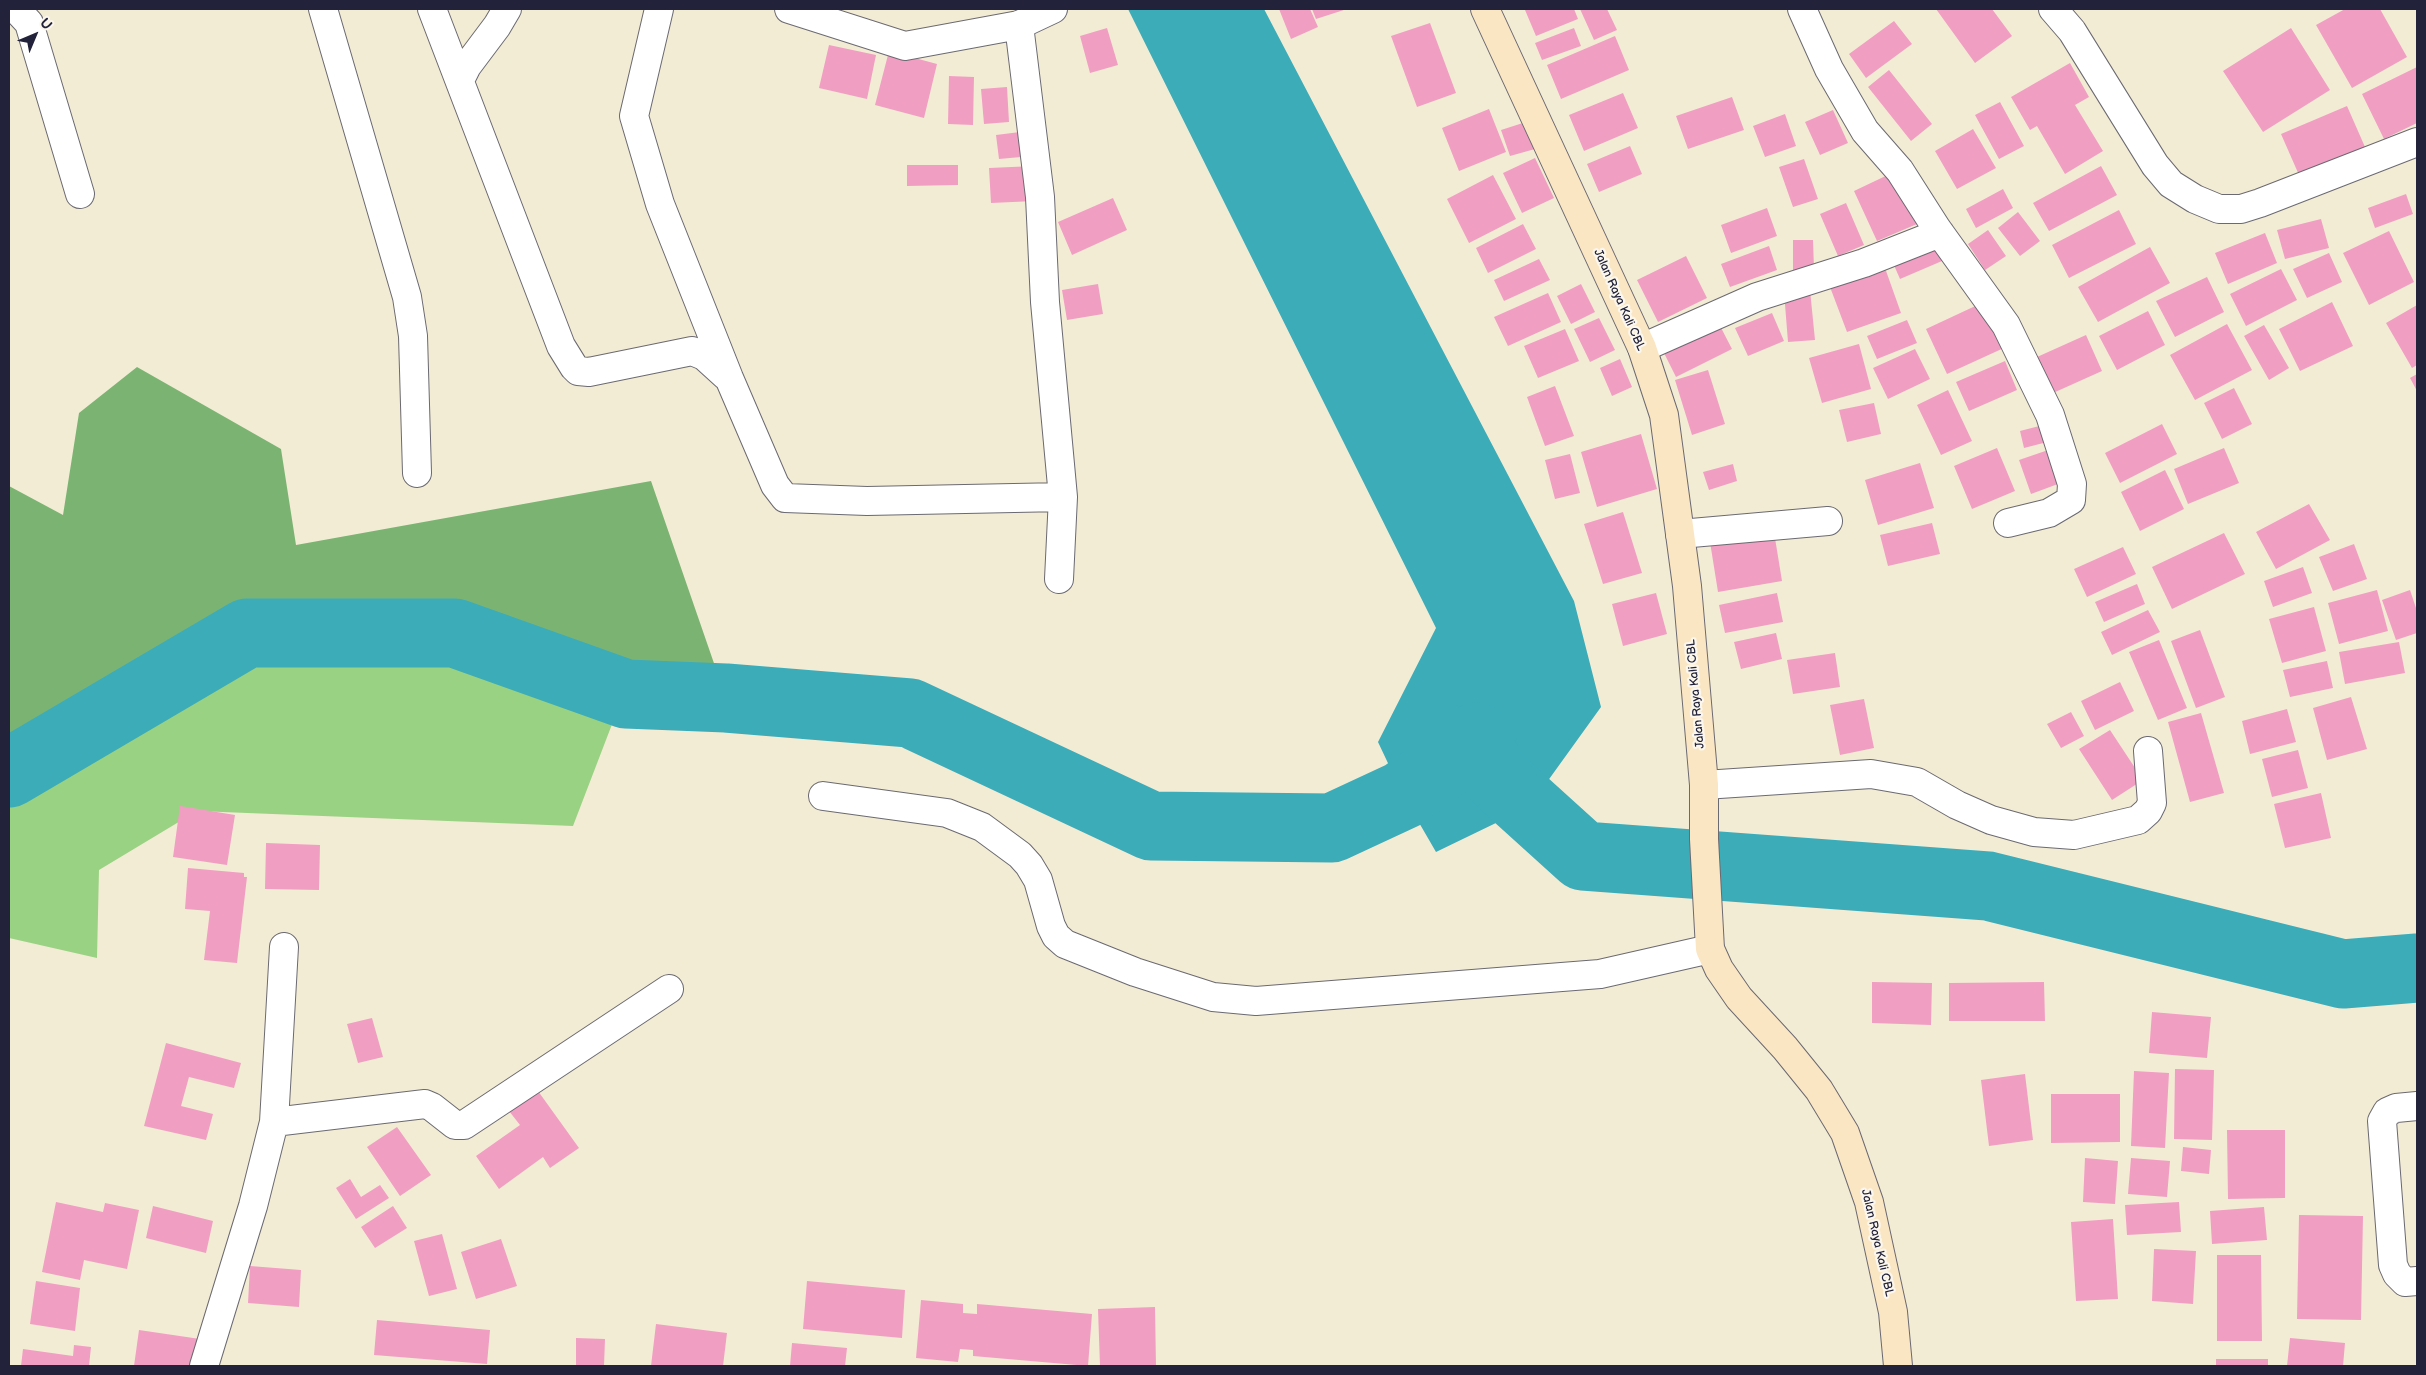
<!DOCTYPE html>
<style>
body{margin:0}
#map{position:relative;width:2426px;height:1375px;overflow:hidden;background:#f3ecd5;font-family:"Balsamiq Sans",sans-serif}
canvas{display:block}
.frame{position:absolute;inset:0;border:10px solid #22223b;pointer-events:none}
.north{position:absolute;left:10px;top:10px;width:50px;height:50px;-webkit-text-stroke:4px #fbf7ec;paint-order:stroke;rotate:45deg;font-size:14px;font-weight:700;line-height:20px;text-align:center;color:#22223b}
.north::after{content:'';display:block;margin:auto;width:18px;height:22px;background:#22223b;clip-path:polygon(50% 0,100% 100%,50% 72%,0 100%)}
</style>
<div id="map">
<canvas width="2426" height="1375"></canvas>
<div class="frame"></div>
<div class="north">U</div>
</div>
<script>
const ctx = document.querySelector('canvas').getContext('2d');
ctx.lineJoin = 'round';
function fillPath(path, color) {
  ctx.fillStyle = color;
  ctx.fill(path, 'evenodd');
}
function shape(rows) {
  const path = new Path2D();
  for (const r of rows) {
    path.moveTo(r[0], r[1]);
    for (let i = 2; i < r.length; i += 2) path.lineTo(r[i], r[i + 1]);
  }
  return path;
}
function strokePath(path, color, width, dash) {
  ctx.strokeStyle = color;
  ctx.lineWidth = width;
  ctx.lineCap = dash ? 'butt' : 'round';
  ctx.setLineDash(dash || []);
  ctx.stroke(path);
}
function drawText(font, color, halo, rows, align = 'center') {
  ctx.font = font + ' "Balsamiq Sans",sans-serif';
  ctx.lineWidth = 4.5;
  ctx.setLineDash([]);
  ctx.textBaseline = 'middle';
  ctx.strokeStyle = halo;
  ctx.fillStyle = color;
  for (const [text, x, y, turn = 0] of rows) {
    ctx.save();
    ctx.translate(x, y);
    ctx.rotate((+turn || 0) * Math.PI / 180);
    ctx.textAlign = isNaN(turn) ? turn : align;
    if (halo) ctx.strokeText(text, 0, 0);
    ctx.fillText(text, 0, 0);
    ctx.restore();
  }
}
fillPath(shape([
 [247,633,450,633,624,693,573,826,197,811,99,870,97,958,9,938,9,773]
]), '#9ad284');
fillPath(shape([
 [137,367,281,449,296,545,651,481,726,698,626,694,455,633,247,633,9,773,9,486,63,515,79,413]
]), '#7bb472');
fillPath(shape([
 [1128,9,1264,9,1574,601,1601,707,1529,807,1436,852,1403,795,1378,742,1436,628]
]), '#3cacb9');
strokePath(shape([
 [1475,742,1499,780,1583,856,1988,886,2343,974,2417,968],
 [9,773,247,633,455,633,626,694,726,698,910,713,1151,826,1332,828,1403,795,1475,742,1476,737]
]), '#3cacb9', 69);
fillPath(shape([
 [1279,9,1310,9,1318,27,1291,39],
 [1312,9,1347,9,1316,19],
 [1527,9,1574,9,1578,19,1536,36,1525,10],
 [1580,9,1607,9,1617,30,1594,40],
 [1936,9,1992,9,2012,36,1975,63],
 [2345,9,2380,9,2407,57,2352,88,2316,25],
 [1894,21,1912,44,1866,78,1849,54],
 [1430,23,1456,93,1417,107,1391,36],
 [1107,28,1118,65,1090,73,1080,36],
 [1574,28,1581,46,1542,60,1535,43],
 [2291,28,2330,90,2263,132,2223,71],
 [1615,36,1629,70,1561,99,1547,65],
 [829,45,876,55,867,99,819,88],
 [889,51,937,64,924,118,875,105],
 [2070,63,2089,97,2075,105,2103,151,2065,174,2037,126,2030,130,2011,97],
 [2417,67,2417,123,2384,139,2362,94],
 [1889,70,1932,124,1911,141,1868,87],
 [949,76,974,77,973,125,948,124],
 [1007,87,1009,122,984,124,981,89],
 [1623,93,1638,128,1584,151,1569,115],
 [1732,97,1744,130,1688,149,1676,116],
 [2000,102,2024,146,1999,159,1975,115],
 [2347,106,2365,147,2299,175,2281,134],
 [1489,109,1506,152,1459,171,1442,128],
 [1833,110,1848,143,1820,155,1805,122],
 [1785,114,1796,146,1765,157,1753,126],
 [1526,122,1535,149,1510,156,1501,130],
 [1973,129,1996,168,1957,189,1935,151],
 [1028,131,1032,156,999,159,996,135],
 [1630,146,1642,174,1599,192,1587,164],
 [1535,158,1554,198,1522,213,1503,173],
 [1804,159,1818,199,1793,207,1779,167],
 [907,165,958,165,958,185,907,186],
 [1034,166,1035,201,991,203,989,168],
 [2101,166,2117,195,2049,231,2033,203],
 [1894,172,1917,224,1877,241,1854,191],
 [1493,175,1516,219,1469,243,1447,199],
 [2003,189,2013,208,1976,228,1966,209],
 [2406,194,2413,214,2375,228,2368,208],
 [1113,198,1127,230,1072,255,1058,222],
 [1846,203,1864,245,1838,256,1820,214],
 [1767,208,1777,236,1731,253,1721,225],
 [2119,210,2136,244,2069,278,2052,245],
 [2018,212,2040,241,2020,256,1998,228],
 [2321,219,2329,248,2285,259,2277,230],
 [1523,224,1536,249,1488,273,1476,248],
 [1988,230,2006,256,1985,270,1968,244],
 [2389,231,2414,282,2369,305,2343,253],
 [2265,233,2277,263,2228,284,2215,253],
 [1939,235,1949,258,1900,279,1890,256],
 [1793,240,1813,240,1814,269,1793,270],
 [1769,246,1777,270,1730,287,1721,264],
 [2150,247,2170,283,2098,322,2078,287],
 [2329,253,2342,282,2307,298,2293,269],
 [1686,256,1707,298,1658,322,1637,280],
 [1539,259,1550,280,1504,301,1494,280],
 [1885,268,1901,313,1847,332,1830,287],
 [2281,269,2297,300,2246,326,2230,294],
 [2207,277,2224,312,2175,337,2156,301],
 [1098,284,1103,314,1067,320,1062,290],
 [1581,284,1595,312,1571,324,1557,296],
 [1810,290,1815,340,1788,342,1784,292],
 [1548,293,1561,322,1508,346,1494,317],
 [1986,301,2006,347,1947,374,1926,329],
 [2332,302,2353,346,2300,371,2279,329],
 [2417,305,2417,365,2412,368,2386,323],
 [2148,311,2165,345,2117,370,2099,336],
 [1772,313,1784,341,1748,356,1735,328],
 [1599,318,1615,350,1590,362,1574,329],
 [1716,318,1732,349,1676,377,1661,347],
 [1907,320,1917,343,1877,359,1867,336],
 [2227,324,2252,370,2195,400,2170,355],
 [2264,325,2289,368,2269,380,2244,336],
 [1565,329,1579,361,1538,378,1524,346],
 [2086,335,2102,371,2053,393,2037,357],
 [1859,344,1871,389,1822,403,1809,358],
 [1915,349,1930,379,1888,399,1873,368],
 [1620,359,1632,387,1612,396,1600,368],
 [2005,361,2017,390,1969,411,1956,382],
 [1708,370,1725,424,1692,435,1675,380],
 [2417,374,2417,391,2410,378],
 [1555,386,1574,436,1545,446,1527,397],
 [2234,388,2252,424,2222,439,2204,403],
 [1948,390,1972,441,1941,455,1917,405],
 [1874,403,1881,434,1847,442,1839,410],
 [2051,423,2055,440,2024,448,2020,431],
 [2162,424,2177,454,2120,483,2105,453],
 [1641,434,1657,489,1597,507,1581,452],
 [1997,448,2015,491,1972,509,1954,466],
 [2054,448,2066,481,2031,494,2019,460],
 [2224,448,2239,483,2188,504,2174,469],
 [1570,454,1580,493,1555,499,1545,460],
 [1920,463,1934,508,1878,525,1865,480],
 [1733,464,1737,481,1709,490,1703,472],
 [2165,470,2184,509,2140,531,2121,492],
 [2309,504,2330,540,2276,569,2256,532],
 [1623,512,1642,573,1603,584,1584,524],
 [1932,523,1940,554,1888,566,1880,535],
 [1774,532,1782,581,1718,592,1710,542],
 [2224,533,2245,574,2172,609,2152,567],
 [2354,544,2367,579,2333,591,2319,557],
 [2123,547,2136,574,2087,597,2074,569],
 [2303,567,2312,593,2273,607,2264,581],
 [2137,584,2145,604,2104,622,2095,602],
 [2377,590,2388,631,2339,644,2328,603],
 [2410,590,2417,611,2417,633,2396,640,2382,600],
 [1656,593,1667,634,1623,646,1612,604],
 [1777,593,1783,622,1725,633,1719,605],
 [2314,607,2326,651,2282,663,2269,619],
 [2148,610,2160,632,2112,655,2101,632],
 [2200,630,2225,697,2196,708,2171,641],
 [1776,633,1782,659,1741,669,1734,642],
 [2159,640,2187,708,2158,720,2129,652],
 [2399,642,2405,673,2345,684,2339,652],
 [1835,653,1840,687,1793,694,1787,660],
 [2327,661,2333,688,2290,697,2283,670],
 [2120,682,2134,711,2095,730,2081,701],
 [2351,697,2367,749,2327,760,2313,708],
 [1864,699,1874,748,1840,755,1830,705],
 [2287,709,2296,742,2250,754,2242,721],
 [2071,712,2084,736,2061,748,2047,724],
 [2201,713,2224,793,2190,802,2168,722],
 [2110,730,2143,780,2112,800,2079,749],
 [2298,750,2308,788,2272,797,2262,759],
 [2321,793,2331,838,2285,848,2274,804],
 [180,806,235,815,227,865,173,857],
 [266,843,320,845,319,890,265,889],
 [188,868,244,873,244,877,247,877,237,963,204,960,210,911,185,909],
 [1872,982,1932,983,1931,1025,1872,1023],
 [2044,982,2045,1021,1949,1021,1949,983],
 [2152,1012,2211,1017,2207,1058,2149,1053],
 [372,1018,383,1057,358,1063,347,1024],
 [166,1043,241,1063,234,1088,189,1077,181,1106,213,1114,206,1140,144,1126],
 [2175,1069,2214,1070,2212,1140,2174,1139],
 [2134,1071,2169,1073,2165,1148,2131,1146],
 [2025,1074,2033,1140,1989,1146,1981,1080],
 [538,1091,579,1148,550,1168,543,1157,499,1189,476,1156,520,1125,509,1111],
 [2051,1094,2120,1094,2120,1142,2051,1143],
 [397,1127,431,1175,400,1196,367,1147],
 [2227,1130,2285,1130,2285,1198,2228,1199],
 [2183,1147,2211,1150,2209,1174,2181,1171],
 [2085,1158,2118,1161,2115,1204,2083,1202],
 [2131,1158,2170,1161,2167,1197,2128,1194],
 [350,1179,361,1197,380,1185,389,1198,356,1219,336,1188],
 [56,1202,103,1212,105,1203,139,1210,127,1269,84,1260,80,1280,42,1272],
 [2179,1202,2181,1232,2127,1235,2125,1205],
 [153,1206,213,1221,206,1253,146,1238],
 [393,1206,407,1228,375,1248,361,1227],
 [2264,1207,2267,1240,2212,1244,2210,1211],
 [2299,1215,2363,1216,2361,1320,2297,1319],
 [2113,1219,2118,1299,2076,1301,2071,1222],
 [442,1234,457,1289,429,1296,414,1241],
 [501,1239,517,1286,476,1299,461,1252],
 [2154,1249,2196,1251,2193,1304,2152,1301],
 [2217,1255,2261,1255,2262,1341,2217,1341],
 [250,1266,301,1270,299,1307,248,1303],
 [36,1281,80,1288,75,1331,30,1324],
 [807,1281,905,1290,902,1338,803,1329],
 [921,1300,963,1304,963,1313,977,1314,977,1304,1092,1314,1088,1366,973,1356,973,1350,960,1349,958,1362,916,1358],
 [1155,1307,1156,1366,1100,1366,1098,1309],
 [377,1320,490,1330,487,1364,374,1355],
 [656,1324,727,1333,723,1366,651,1366],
 [139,1330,200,1339,196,1366,134,1366],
 [576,1338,605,1339,604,1366,576,1366],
 [2290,1338,2345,1343,2343,1366,2287,1366],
 [792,1343,847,1348,845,1366,790,1366],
 [74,1345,91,1347,89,1366,21,1366,23,1349,73,1356],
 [2216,1359,2268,1359,2268,1366,2216,1366]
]), '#f19ec3');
const minor = shape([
 [16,9,29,23,80,194],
 [323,9,407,297,413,336,417,473],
 [432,9,561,346,574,367,578,371,589,372,692,351,704,356,726,376],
 [659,9,634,116,660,204,729,378,775,485,785,498,867,501,1063,497,1045,302,1040,197,1019,25],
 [1802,9,1829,69,1865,131,1900,171,1937,229,2006,325,2050,415,2072,484,2071,500,2049,513,2008,523],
 [460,80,467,66,497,26,507,9],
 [1642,348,1757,297,1864,263,1940,233],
 [1680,534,1828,521],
 [1059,579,1063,497],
 [1704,785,1871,774,1917,782,1957,805,1991,820,2034,832,2074,835,2138,820,2148,811,2152,803,2148,751],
 [823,796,947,813,982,827,1020,855,1029,865,1038,880,1051,926,1056,936,1065,944,1135,972,1213,997,1256,1001,1600,974,1710,949],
 [2417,1106,2396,1108,2387,1112,2382,1121,2393,1265,2397,1274,2405,1282,2417,1281],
 [274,1122,425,1104,432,1107,455,1125,464,1125,669,989],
 [204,1366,253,1206,274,1122,284,947]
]);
const tertiary = shape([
 [789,9,905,46,1019,25,1053,9],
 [2053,9,2072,31,2155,165,2171,184,2195,199,2219,209,2241,209,2260,203,2417,142]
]);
const secondary = shape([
 [1485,9,1642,348,1664,415,1687,586,1704,785,1704,839,1710,949,1719,969,1739,998,1785,1048,1819,1090,1845,1133,1869,1202,1893,1312,1898,1366]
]);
strokePath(minor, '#6b6971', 30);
strokePath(tertiary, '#6b6971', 30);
strokePath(secondary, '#6b6971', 30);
strokePath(minor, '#fff', 28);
strokePath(tertiary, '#fff', 28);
strokePath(secondary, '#fbe6c4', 28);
drawText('12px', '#22223b', '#fbf7ec', [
 ["Jalan Raya Kali CBL",1619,300,66],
 ["Jalan Raya Kali CBL",1696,694,-95],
 ["Jalan Raya Kali CBL",1877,1243,77]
]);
</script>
